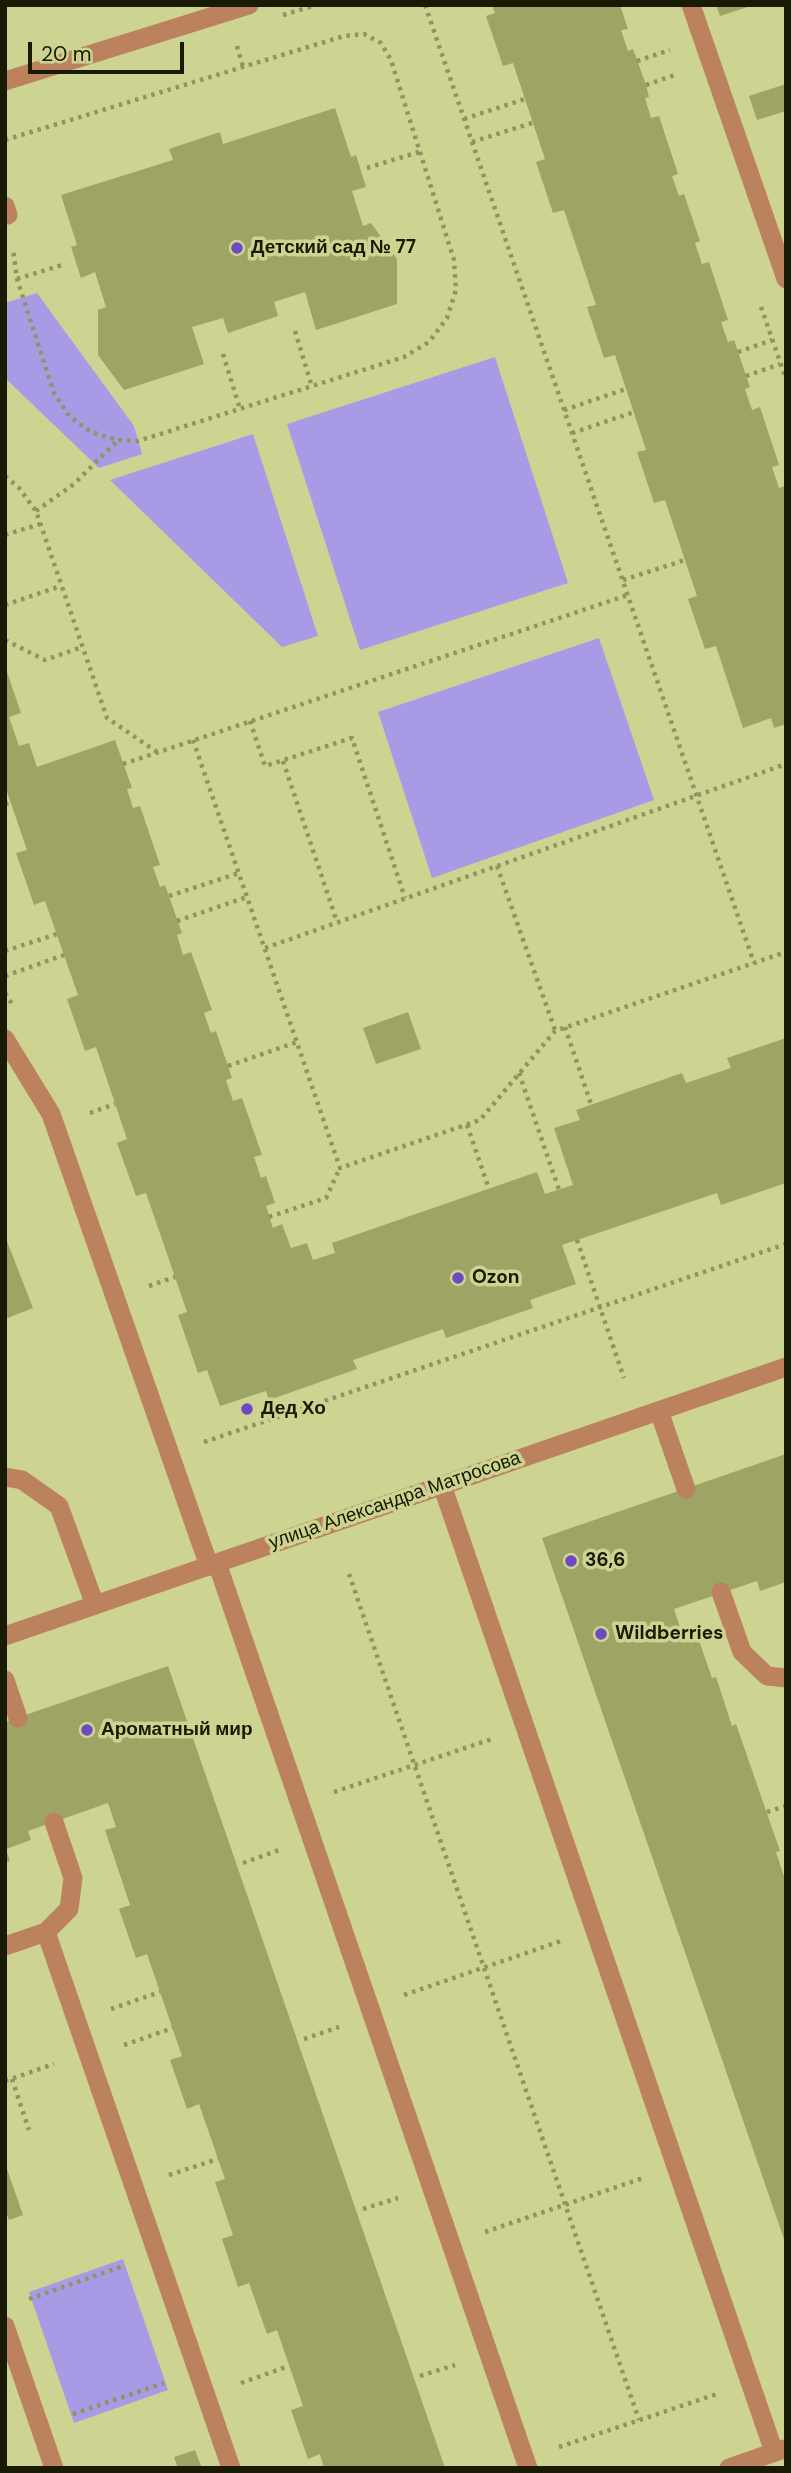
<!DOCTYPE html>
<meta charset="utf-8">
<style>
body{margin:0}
#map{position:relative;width:791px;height:2473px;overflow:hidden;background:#cdd492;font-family:"DM Sans",sans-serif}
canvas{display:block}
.frame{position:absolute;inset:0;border:7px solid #181a01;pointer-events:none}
.scale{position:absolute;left:28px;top:42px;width:156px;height:32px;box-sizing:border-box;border:4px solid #181a01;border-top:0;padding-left:9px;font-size:21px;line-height:24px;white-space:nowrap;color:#181a01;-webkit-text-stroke:5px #cdd492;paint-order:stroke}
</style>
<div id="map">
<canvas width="791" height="2473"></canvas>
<div class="frame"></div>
<div class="scale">20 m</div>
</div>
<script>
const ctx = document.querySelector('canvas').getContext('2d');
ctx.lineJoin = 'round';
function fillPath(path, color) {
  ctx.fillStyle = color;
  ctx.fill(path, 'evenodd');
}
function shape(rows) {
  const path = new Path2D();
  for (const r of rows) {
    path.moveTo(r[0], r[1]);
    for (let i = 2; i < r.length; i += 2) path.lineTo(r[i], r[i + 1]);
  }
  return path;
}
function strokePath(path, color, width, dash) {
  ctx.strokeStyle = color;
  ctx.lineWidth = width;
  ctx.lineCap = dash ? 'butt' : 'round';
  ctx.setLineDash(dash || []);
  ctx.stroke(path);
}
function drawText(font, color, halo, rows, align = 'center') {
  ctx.font = font + ' "DM Sans",sans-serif';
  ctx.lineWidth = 7;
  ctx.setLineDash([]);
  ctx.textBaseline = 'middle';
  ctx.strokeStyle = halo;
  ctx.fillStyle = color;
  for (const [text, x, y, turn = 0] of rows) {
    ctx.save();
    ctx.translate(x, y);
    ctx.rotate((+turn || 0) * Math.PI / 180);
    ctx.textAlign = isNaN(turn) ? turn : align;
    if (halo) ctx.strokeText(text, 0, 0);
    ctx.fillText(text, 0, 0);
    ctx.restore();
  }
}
fillPath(shape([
 [37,293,134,426,142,454,99,468,5,378,5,303],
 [495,357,568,583,360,650,287,424],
 [253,434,318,636,282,647,110,480],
 [599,638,654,800,432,878,378,712],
 [123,2259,168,2390,74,2423,29,2292]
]), '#a99ae5');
fillPath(shape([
 [492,5,620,5,628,29,621,30,628,51,633,49,646,85,649,97,645,98,651,118,659,116,678,174,672,176,679,196,684,194,700,241,695,243,702,264,709,262,728,320,721,322,728,342,734,340,750,387,745,389,752,410,760,407,779,465,772,467,779,488,785,486,786,488,786,724,774,728,771,718,743,728,716,646,705,649,688,599,697,596,665,500,654,503,637,452,646,450,615,355,604,358,587,307,596,305,564,210,553,213,536,162,545,159,513,63,503,66,486,16,495,13],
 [716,5,751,5,751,6,720,16],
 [786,84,786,111,757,120,749,96],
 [335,108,351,157,356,155,366,187,352,191,363,226,371,223,397,259,397,304,316,330,305,292,274,302,278,316,228,333,223,318,192,327,204,364,124,390,98,355,98,310,106,307,95,272,81,278,71,247,77,245,61,195,173,160,169,149,220,132,223,144],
 [6,669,21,713,9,717,19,746,29,743,37,767,115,740,132,788,127,789,133,808,140,806,160,865,153,867,160,887,165,885,182,933,177,935,183,955,191,952,212,1010,204,1013,211,1033,216,1031,232,1078,226,1080,233,1101,242,1098,262,1155,254,1157,261,1178,266,1176,275,1203,266,1206,273,1228,282,1224,291,1248,307,1243,313,1260,335,1253,332,1243,537,1172,545,1194,573,1185,554,1128,580,1120,576,1110,682,1073,686,1083,731,1068,727,1058,786,1038,786,1183,721,1205,717,1193,562,1245,576,1284,530,1300,533,1308,446,1338,443,1329,353,1360,357,1369,269,1400,266,1391,220,1406,207,1370,198,1373,178,1315,187,1312,146,1193,136,1196,117,1143,127,1139,96,1047,85,1051,67,999,78,995,45,901,34,905,16,853,27,850,5,786],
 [408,1012,421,1049,376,1064,363,1028],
 [5,1236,33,1308,5,1319],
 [786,1454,786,1582,760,1591,757,1581,674,1609,682,1633,695,1629,712,1678,716,1677,732,1726,736,1724,780,1851,776,1852,786,1882,785,2242,542,1538],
 [168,1666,445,2468,324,2468,320,2454,308,2459,291,2410,303,2406,277,2330,267,2334,249,2283,238,2287,222,2239,233,2235,215,2182,225,2179,199,2104,187,2109,170,2060,182,2056,147,1954,136,1958,119,1909,130,1905,105,1830,116,1827,108,1803,28,1831,31,1840,6,1849,10,1861,5,1863,5,1722],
 [6,2166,23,2215,9,2220,5,2210],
 [195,2450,202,2468,178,2468,174,2457]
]), '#9ea464');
strokePath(shape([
 [425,5,754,963],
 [283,15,316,5],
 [237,46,243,67],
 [637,61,670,50],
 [646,85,678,74],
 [464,119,525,99],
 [5,140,344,36,364,34,381,43,391,60,454,260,456,290,447,318,429,342,404,357,138,441,117,440,91,432,69,416,54,393,17,279,13,249],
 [472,142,532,123],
 [367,168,419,152],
 [17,279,65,264],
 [761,307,786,379],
 [295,331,312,387],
 [738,352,772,340],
 [223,354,240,409],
 [746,376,780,364],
 [564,410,626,389],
 [572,433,634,412],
 [5,476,19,488,36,511,107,718,157,752],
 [36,511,74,484,117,441],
 [5,535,40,524],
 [623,580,685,560],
 [5,605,61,586],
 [5,640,45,660,82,647],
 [250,721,265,766,352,738,405,898],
 [193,740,340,1168,480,1120,555,1031,786,952],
 [283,761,337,922],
 [123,764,628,595],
 [5,804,11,802],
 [497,866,555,1030],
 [169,896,239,873],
 [177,921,247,897],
 [265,948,786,764],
 [5,951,57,934],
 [5,976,64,955],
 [5,993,12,1004],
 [565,1027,591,1104],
 [228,1066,297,1042],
 [519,1073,559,1190],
 [90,1113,115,1104],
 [467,1125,489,1189],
 [269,1217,326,1198,340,1168],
 [577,1240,624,1378],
 [149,1286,175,1277],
 [204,1442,786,1244],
 [349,1574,639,2420],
 [334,1792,492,1739],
 [767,1812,786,1806],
 [243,1863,279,1850],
 [404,1995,561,1941],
 [111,2009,160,1992],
 [304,2039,339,2027],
 [124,2045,173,2028],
 [12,2079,29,2130],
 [5,2081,54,2064],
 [169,2175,218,2159],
 [363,2209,398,2198],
 [485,2232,643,2178],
 [29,2299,123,2266],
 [420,2376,455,2365],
 [241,2383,289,2366],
 [73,2414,164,2383],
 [559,2447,717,2394]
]), '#8f9561', 4.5, [3.5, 5]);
strokePath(shape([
 [691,5,786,279],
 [5,81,249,5],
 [5,206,8,215],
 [5,1039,51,1114,209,1566],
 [659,1411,686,1489],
 [5,1477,22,1480,59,1506,95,1605],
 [442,1485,774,2452],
 [217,1563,528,2468],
 [721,1592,742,1652,767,1676,786,1678],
 [5,1680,18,1718],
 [46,1932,231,2468],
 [5,1946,46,1932,69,1909,73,1878,54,1822],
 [5,2326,54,2468],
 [729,2468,784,2449]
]), '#bc825e', 19);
strokePath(shape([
 [5,1636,786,1367]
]), '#bc825e', 19);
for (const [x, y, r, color] of [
 [237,248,7,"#6e49c2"],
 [458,1278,7,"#6e49c2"],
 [247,1409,7,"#6e49c2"],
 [571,1561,7,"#6e49c2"],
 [601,1634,7,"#6e49c2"],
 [87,1730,7,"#6e49c2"]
]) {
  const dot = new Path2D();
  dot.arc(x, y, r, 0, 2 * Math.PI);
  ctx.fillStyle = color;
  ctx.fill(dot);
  strokePath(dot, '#cdd492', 2.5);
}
drawText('bold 19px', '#181a01', '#cdd492', [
 ["Детский сад № 77",251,248],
 ["Ozon",472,1278],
 ["Дед Хо",261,1409],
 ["36,6",585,1561],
 ["Wildberries",615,1634],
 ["Ароматный мир",101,1730]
], 'left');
drawText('19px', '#181a01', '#cdd492', [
 ["улица Александра Матросова",395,1501,-19]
]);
</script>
